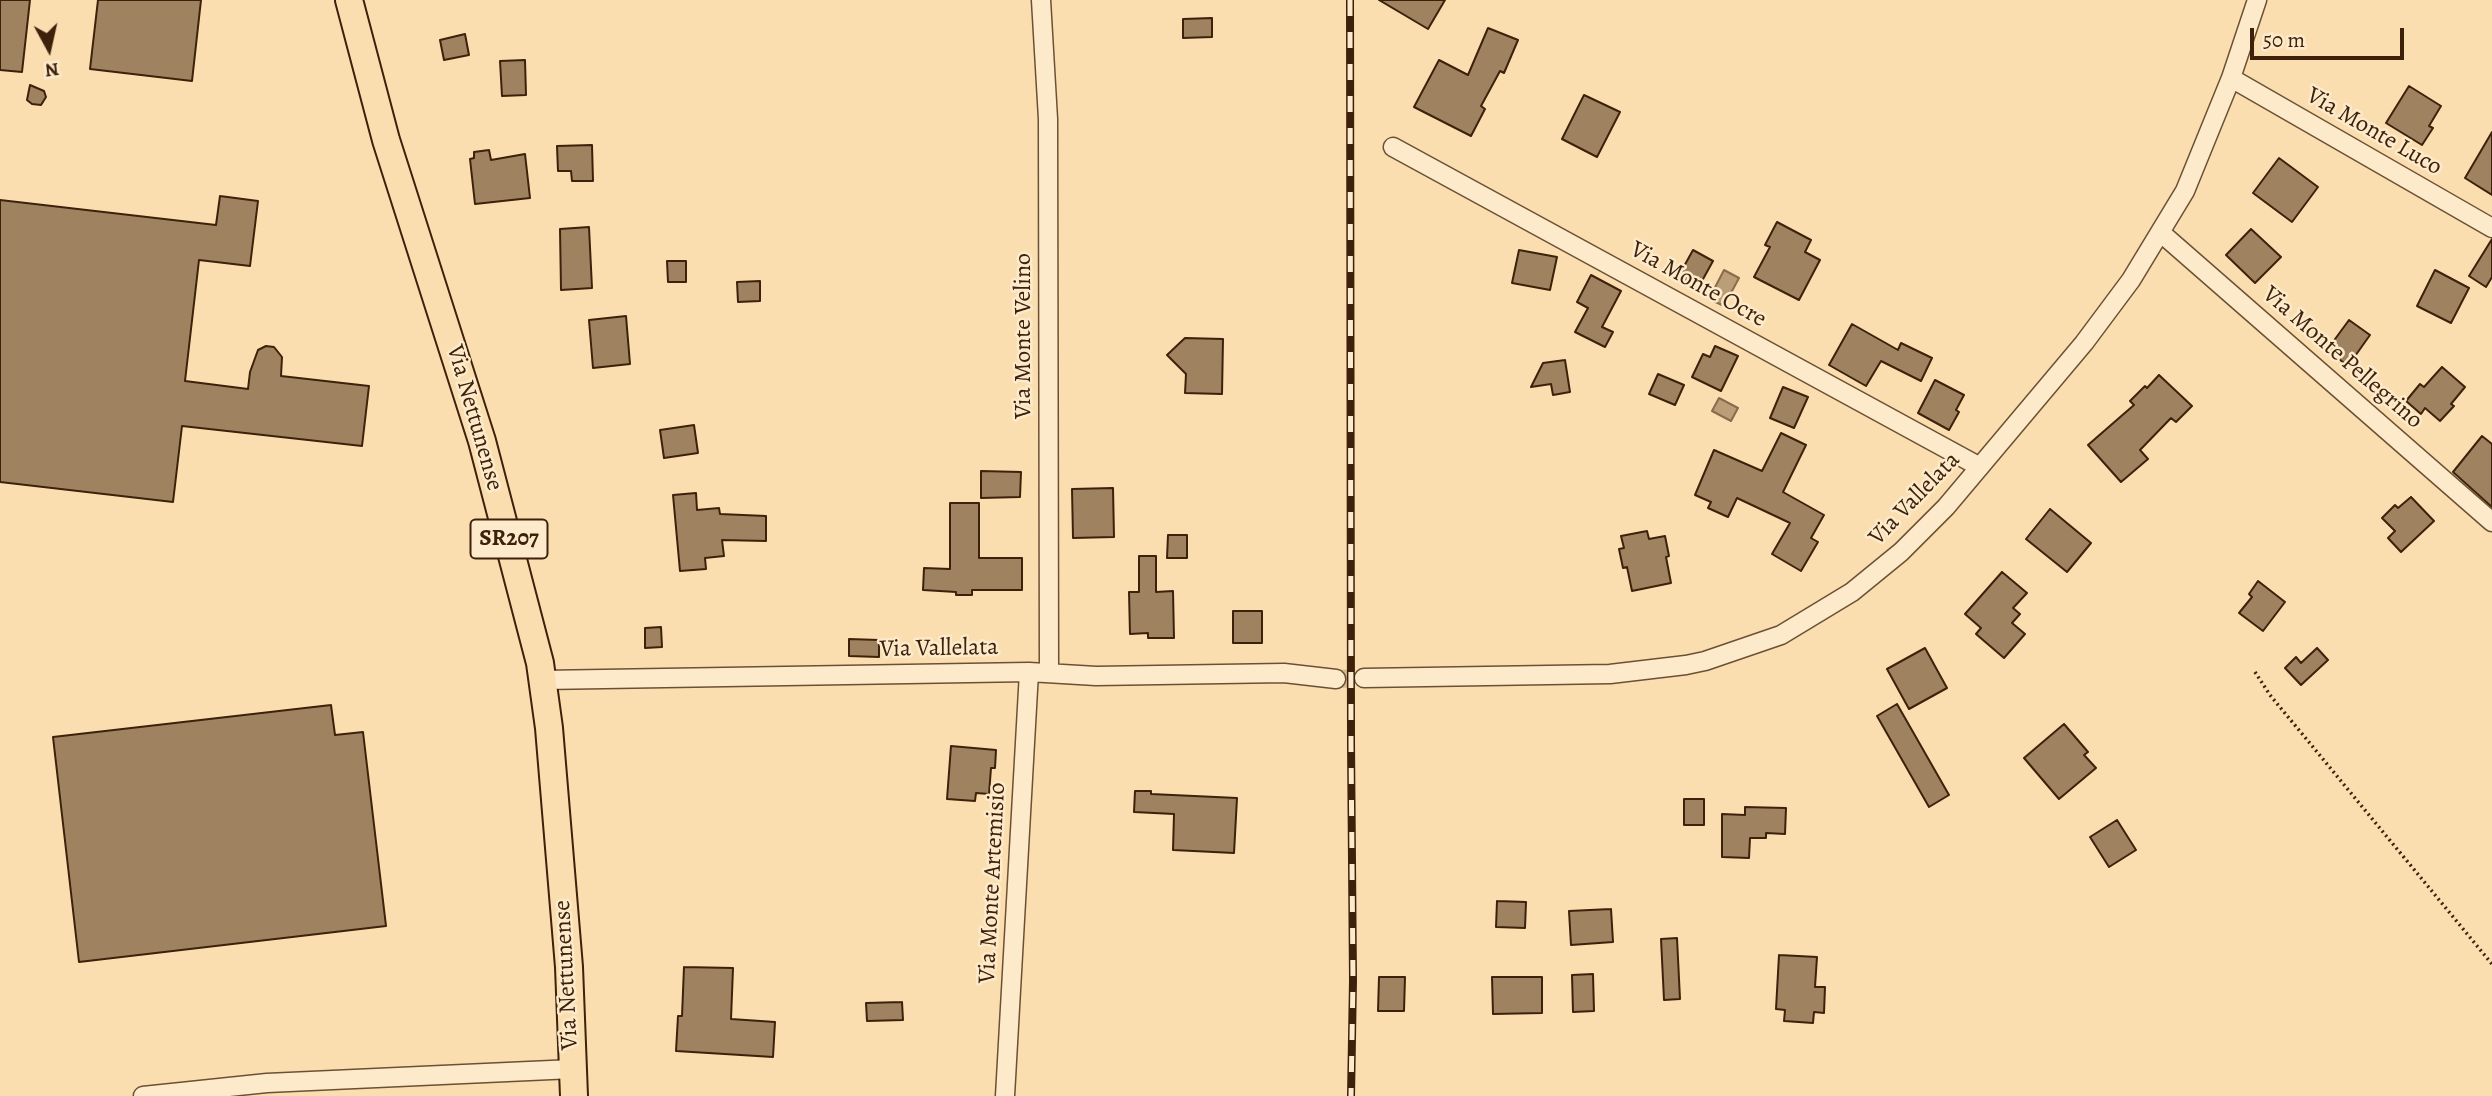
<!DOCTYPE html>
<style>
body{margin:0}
#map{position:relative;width:2492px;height:1096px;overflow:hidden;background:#fadeaf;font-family:Alegreya,serif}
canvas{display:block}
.north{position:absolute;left:14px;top:14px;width:70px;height:70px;-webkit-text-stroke:5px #fceacb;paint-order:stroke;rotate:172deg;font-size:19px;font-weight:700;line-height:28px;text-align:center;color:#3d210b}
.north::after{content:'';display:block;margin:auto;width:24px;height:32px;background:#3d210b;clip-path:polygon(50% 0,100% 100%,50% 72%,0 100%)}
.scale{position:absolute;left:2250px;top:28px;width:154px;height:32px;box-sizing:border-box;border:4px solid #3d210b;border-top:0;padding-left:9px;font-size:21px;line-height:24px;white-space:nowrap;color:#3d210b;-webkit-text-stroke:5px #fceacb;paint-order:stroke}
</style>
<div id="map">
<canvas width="2492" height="1096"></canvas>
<div class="north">N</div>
<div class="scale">50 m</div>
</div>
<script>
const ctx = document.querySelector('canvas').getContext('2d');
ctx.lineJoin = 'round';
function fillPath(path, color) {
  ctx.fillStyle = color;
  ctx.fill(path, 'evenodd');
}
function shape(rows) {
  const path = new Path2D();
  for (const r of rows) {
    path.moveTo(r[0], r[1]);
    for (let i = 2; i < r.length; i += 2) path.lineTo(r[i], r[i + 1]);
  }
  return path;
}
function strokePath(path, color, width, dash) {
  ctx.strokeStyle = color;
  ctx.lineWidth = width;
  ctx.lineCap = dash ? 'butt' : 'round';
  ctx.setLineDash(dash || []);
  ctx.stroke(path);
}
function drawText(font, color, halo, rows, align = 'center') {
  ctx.font = font + ' Alegreya,serif';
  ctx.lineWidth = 5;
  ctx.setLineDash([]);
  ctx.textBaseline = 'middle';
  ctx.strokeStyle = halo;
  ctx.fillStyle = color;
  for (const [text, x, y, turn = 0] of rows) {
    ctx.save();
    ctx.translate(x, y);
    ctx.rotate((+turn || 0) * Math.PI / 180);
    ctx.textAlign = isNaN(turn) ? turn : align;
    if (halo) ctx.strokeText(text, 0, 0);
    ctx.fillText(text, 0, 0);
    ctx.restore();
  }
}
const water = shape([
 [1724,270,1739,278,1724,306,1709,299,1724,270],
 [1719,398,1738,408,1731,421,1712,411,1719,398]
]);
fillPath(water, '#ba9e77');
strokePath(water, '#886c4c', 2);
const building = shape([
 [0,0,30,0,22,72,0,70,0,0],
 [98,0,201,0,192,81,90,69,98,0],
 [1379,0,1445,0,1428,29,1379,0],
 [1212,18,1212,37,1183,38,1183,19,1212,18],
 [1488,28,1518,40,1504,73,1500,71,1481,106,1485,109,1471,136,1414,107,1439,60,1468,75,1488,28],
 [465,34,469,55,444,60,440,40,465,34],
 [525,60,526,95,502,96,500,61,525,60],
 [30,85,44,91,46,97,41,105,32,104,27,100,30,85],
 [2409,86,2441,106,2429,126,2433,128,2422,145,2386,123,2409,86],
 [1584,95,1620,112,1597,157,1562,139,1584,95],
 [2492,132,2492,195,2465,178,2492,132],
 [592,145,593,181,572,181,571,171,558,171,557,146,592,145],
 [489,150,491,160,525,154,530,198,475,204,470,159,474,158,474,152,489,150],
 [2279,158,2318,187,2292,222,2253,193,2279,158],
 [220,196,258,201,250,266,199,260,185,381,248,389,250,372,258,350,266,346,274,347,282,357,281,376,369,386,362,446,182,426,173,502,0,482,0,200,216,225,220,196],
 [1777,222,1811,240,1805,252,1820,260,1799,300,1754,277,1770,247,1765,245,1777,222],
 [589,227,592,288,561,290,560,229,589,227],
 [2251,229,2281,257,2255,283,2226,255,2251,229],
 [2492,239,2492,277,2486,287,2469,276,2492,239],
 [1519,250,1557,257,1550,290,1512,283,1519,250],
 [1693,250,1713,261,1697,290,1677,279,1693,250],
 [667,261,686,261,686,282,668,282,667,261],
 [2435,270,2469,288,2451,323,2417,306,2435,270],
 [1591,275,1621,291,1602,327,1613,332,1605,347,1575,332,1588,308,1577,302,1591,275],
 [760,281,760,301,738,302,737,282,760,281],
 [626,316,630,364,593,368,589,320,626,316],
 [2349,320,2370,335,2348,366,2327,350,2349,320],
 [1852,324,1898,350,1901,343,1932,358,1921,381,1881,361,1866,386,1829,365,1852,324],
 [1185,338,1223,339,1222,394,1185,393,1186,374,1167,355,1185,338],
 [1715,346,1738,356,1721,391,1692,377,1703,354,1710,357,1715,346],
 [1565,360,1570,392,1553,395,1551,384,1531,387,1543,363,1565,360],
 [2442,367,2465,387,2451,404,2454,406,2440,421,2425,408,2421,414,2406,401,2420,384,2424,387,2442,367],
 [1658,374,1684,385,1675,405,1649,394,1658,374],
 [2159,375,2192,406,2176,422,2171,418,2140,450,2148,459,2121,482,2088,445,2134,405,2130,401,2145,386,2147,388,2159,375],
 [1935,380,1964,395,1956,410,1959,412,1949,430,1918,413,1935,380],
 [1783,387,1808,397,1794,428,1770,418,1783,387],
 [694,425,698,453,664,458,660,430,694,425],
 [1781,433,1806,445,1783,492,1824,515,1811,538,1818,542,1801,571,1772,554,1790,523,1737,498,1728,517,1708,508,1711,502,1695,495,1714,450,1762,471,1781,433],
 [2482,436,2492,444,2492,507,2453,472,2482,436],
 [981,471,1021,472,1020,497,981,498,981,471],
 [1113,488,1114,537,1073,538,1072,489,1113,488],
 [696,493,697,510,719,508,720,514,766,516,766,541,722,540,724,556,705,558,706,569,680,571,673,495,696,493],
 [2411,497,2434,521,2401,552,2388,538,2395,531,2382,518,2395,505,2398,508,2411,497],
 [950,503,979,503,979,558,1022,558,1022,590,972,590,972,595,956,595,956,592,923,590,924,568,950,569,950,503],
 [2050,509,2091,543,2067,572,2026,539,2050,509],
 [1647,531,1649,539,1665,536,1669,556,1666,557,1671,583,1632,591,1627,567,1623,568,1619,549,1624,548,1621,536,1647,531],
 [1168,535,1187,535,1187,558,1167,558,1168,535],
 [1139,556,1156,556,1156,592,1173,591,1174,638,1148,638,1148,633,1130,634,1129,592,1139,592,1139,556],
 [2002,572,2027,593,2013,608,2020,614,2012,623,2025,634,2004,658,1976,634,1981,628,1965,614,2002,572],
 [2258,581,2285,602,2263,631,2239,613,2252,597,2249,594,2258,581],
 [1233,611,1262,611,1262,643,1233,643,1233,611],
 [661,627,662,647,645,648,645,628,661,627],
 [849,639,879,640,879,657,849,656,849,639],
 [1925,648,1947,688,1909,709,1887,669,1925,648],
 [2317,648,2328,660,2301,685,2285,668,2296,657,2301,663,2317,648],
 [1897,704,1949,795,1929,807,1877,716,1897,704],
 [331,705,335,735,363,732,386,926,79,962,53,737,331,705],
 [2064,724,2088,752,2084,755,2096,768,2059,799,2024,758,2064,724],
 [951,746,996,750,995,768,991,768,989,794,976,793,975,801,947,799,951,746],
 [1135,791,1151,791,1151,794,1237,798,1234,853,1173,850,1174,814,1134,812,1135,791],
 [1684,799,1704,799,1704,825,1684,825,1684,799],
 [1745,807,1786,808,1785,834,1766,833,1766,838,1750,838,1749,858,1722,857,1722,814,1745,815,1745,807],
 [2117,820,2136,850,2109,867,2090,837,2117,820],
 [1497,901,1526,902,1525,928,1496,927,1497,901],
 [1611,909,1613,942,1571,945,1569,911,1611,909],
 [1677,938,1680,999,1664,1000,1661,939,1677,938],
 [1779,955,1817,957,1815,987,1825,987,1824,1013,1814,1012,1813,1023,1784,1021,1785,1010,1776,1009,1779,955],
 [684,967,733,968,731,1019,775,1022,773,1057,676,1051,678,1016,682,1016,684,967],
 [1593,974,1594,1011,1573,1012,1572,975,1593,974],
 [1379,977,1405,977,1404,1011,1378,1011,1379,977],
 [1492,977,1542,977,1542,1013,1493,1014,1492,977],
 [902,1002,903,1020,867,1021,866,1003,902,1002]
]);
fillPath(building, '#9f8360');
strokePath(building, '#3d210b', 2);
strokePath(shape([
 [1336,679,1364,678]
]), '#d4b88e', 18, [18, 9]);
const minor = shape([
 [1041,0,1048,119,1049,672],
 [2231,78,2492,228],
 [1393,147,1980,467],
 [2160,232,2492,522],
 [1364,678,1610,674,1686,665,1705,661,1781,635,1852,592,1901,552,1946,507,2084,343,2131,280,2185,191,2231,78,2257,0],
 [543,680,1029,672,1096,676,1284,673,1336,679],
 [143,1096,267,1083,573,1069],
 [1005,1096,1029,672]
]);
const primary = shape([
 [349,0,386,140,482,441,540,663,549,728,569,967,574,1096]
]);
strokePath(minor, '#6c5034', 21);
strokePath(primary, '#3d210b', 30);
strokePath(shape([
 [2255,672,2270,695,2492,964]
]), '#3d210b', 3.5, [2, 3.5]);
strokePath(minor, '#fceacb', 18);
strokePath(primary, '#fadeaf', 26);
const rail = shape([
 [1350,0,1351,743,1353,980,1351,1096]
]);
strokePath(rail, '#3d210b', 8);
strokePath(rail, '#fceacb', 5, [16]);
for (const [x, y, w] of [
 [509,539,77]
]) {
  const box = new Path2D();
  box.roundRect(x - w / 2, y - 19.5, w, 39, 5);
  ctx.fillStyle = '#fceacb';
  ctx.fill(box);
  strokePath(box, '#3d210b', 2);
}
drawText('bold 23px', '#3d210b', null, [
 ["SR207",509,539]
]);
drawText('24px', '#3d210b', '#fceacb', [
 ["Via Monte Luco",2374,132,30],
 ["Via Monte Ocre",1698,285,29],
 ["Via Monte Velino",1024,336,-90],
 ["Via Monte Pellegrino",2342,358,41],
 ["Via Nettunense",474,418,74],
 ["Via Vallelata",1915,499,-46],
 ["Via Vallelata",939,649,-1],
 ["Via Monte Artemisio",993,883,-87],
 ["Via Nettunense",567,975,-93]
]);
</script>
